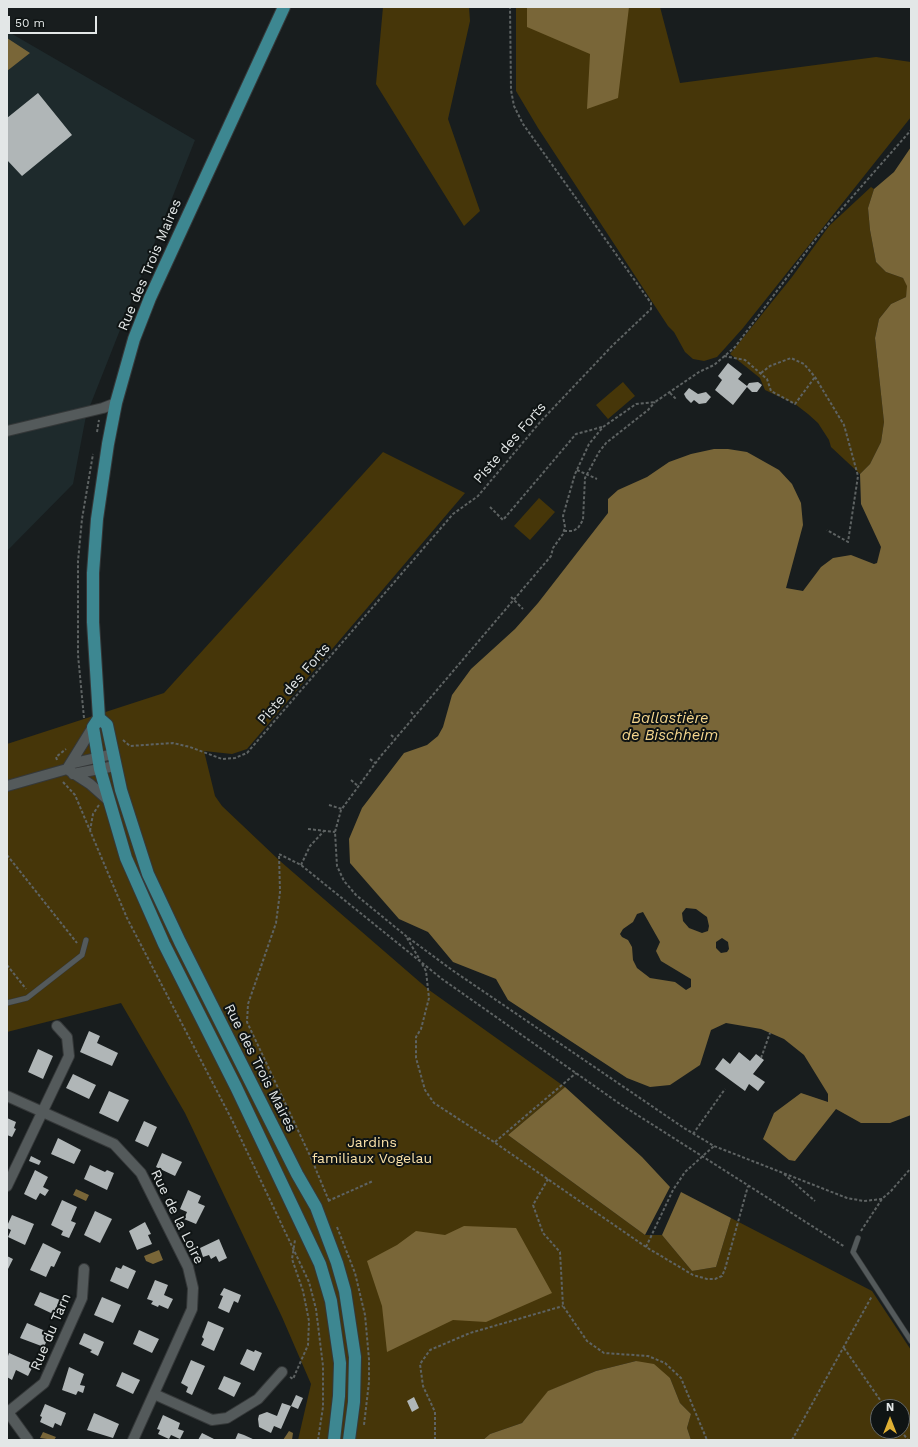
<!DOCTYPE html>
<meta charset="utf-8">
<style>
body{margin:0}
#map{position:relative;width:918px;height:1447px;overflow:hidden;background:#181d1e;font-family:"Work Sans",sans-serif}
canvas{display:block}
.frame{position:absolute;inset:0;border:8px solid #e3e7e7;pointer-events:none}
.north{position:absolute;left:870px;top:1399px;width:40px;height:40px;box-sizing:border-box;background:#0f1414;border:1px solid #646868;border-radius:50%;rotate:0deg;font-size:11px;font-weight:700;line-height:16px;text-align:center;color:#e3e7e7}
.north::after{content:'';display:block;margin:auto;width:14px;height:18px;background:#dfb034;clip-path:polygon(50% 0,100% 100%,50% 72%,0 100%)}
.scale{position:absolute;left:8px;top:16px;width:89px;height:18px;box-sizing:border-box;border:2px solid #e3e7e7;border-top:0;padding-left:5px;font-size:12px;line-height:14px;white-space:nowrap;color:#e3e7e7;-webkit-text-stroke:3px #0f1414;paint-order:stroke}
</style>
<div id="map">
<canvas width="918" height="1447"></canvas>
<div class="frame"></div>
<div class="north">N</div>
<div class="scale">50 m</div>
</div>
<script>
const ctx = document.querySelector('canvas').getContext('2d');
ctx.lineJoin = 'round';
function fillPath(path, color) {
  ctx.fillStyle = color;
  ctx.fill(path, 'evenodd');
}
function shape(rows) {
  const path = new Path2D();
  for (const r of rows) {
    path.moveTo(r[0], r[1]);
    for (let i = 2; i < r.length; i += 2) path.lineTo(r[i], r[i + 1]);
  }
  return path;
}
function strokePath(path, color, width, dash) {
  ctx.strokeStyle = color;
  ctx.lineWidth = width;
  ctx.lineCap = dash ? 'butt' : 'round';
  ctx.setLineDash(dash || []);
  ctx.stroke(path);
}
function drawText(font, color, halo, rows, align = 'center') {
  ctx.font = font + ' "Work Sans",sans-serif';
  ctx.lineWidth = 4;
  ctx.setLineDash([]);
  ctx.textBaseline = 'middle';
  ctx.strokeStyle = halo;
  ctx.fillStyle = color;
  for (const [text, x, y, turn = 0] of rows) {
    ctx.save();
    ctx.translate(x, y);
    ctx.rotate((+turn || 0) * Math.PI / 180);
    ctx.textAlign = isNaN(turn) ? turn : align;
    if (halo) ctx.strokeText(text, 0, 0);
    ctx.fillText(text, 0, 0);
    ctx.restore();
  }
}
fillPath(shape([
 [7,31,195,140,86,416,73,484,7,551]
]), '#1e2a2c');
fillPath(shape([
 [383,7,469,7,470,21,448,119,480,211,464,226,376,84],
 [516,7,660,7,680,83,876,57,911,62,911,117,743,328,717,357,704,361,693,359,685,352,674,332,668,326,538,128,516,91],
 [871,187,874,189,868,208,870,230,876,262,886,272,903,278,908,286,906,297,891,304,879,319,875,338,884,422,881,442,870,464,860,474,831,447,829,440,818,423,808,414,795,404,765,390,760,378,730,354,792,277,829,226],
 [623,382,635,396,608,419,596,405],
 [383,452,465,493,247,749,232,754,204,751,215,796,222,806,280,861,429,990,565,1087,508,1135,645,1235,662,1235,692,1271,716,1267,731,1218,872,1291,911,1350,911,1440,691,1440,687,1428,691,1414,680,1403,670,1378,636,1361,596,1371,549,1391,522,1423,490,1434,483,1440,298,1440,311,1384,282,1317,185,1113,121,1003,7,1032,7,744,164,693],
 [878,1407,902,1407,902,1431,878,1431],
 [539,498,555,512,530,540,514,526]
]), '#463609');
fillPath(shape([
 [527,7,629,7,618,98,587,109,590,54,527,27],
 [7,38,30,53,7,71],
 [911,147,911,1115,890,1123,861,1123,836,1109,795,1161,789,1160,763,1139,774,1113,801,1093,828,1102,828,1094,804,1055,784,1039,761,1029,726,1023,711,1030,700,1065,670,1085,650,1087,627,1078,508,1000,496,979,453,962,428,932,399,919,350,863,349,839,362,808,404,753,427,745,438,736,443,727,452,695,471,669,515,629,538,603,608,513,608,499,618,490,647,477,669,462,691,454,714,449,728,449,747,452,779,470,792,484,801,503,803,525,786,588,803,591,821,567,833,558,851,555,874,564,877,563,881,547,861,504,860,474,870,464,881,442,884,422,875,338,879,319,891,304,906,297,907,286,903,278,886,272,876,262,870,230,868,208,874,189,894,172],
 [686,908,696,909,707,917,709,926,708,931,702,933,689,928,683,921,682,913],
 [643,912,660,942,656,951,661,961,691,979,691,987,686,990,675,982,650,978,637,968,633,960,632,947,628,940,622,937,620,934,623,929,633,922,637,914],
 [722,938,728,942,729,949,727,952,721,953,716,948,716,942],
 [565,1087,642,1157,670,1187,645,1235,508,1135],
 [76,1189,89,1195,86,1201,73,1195],
 [681,1192,731,1218,716,1267,692,1271,662,1235],
 [464,1226,516,1228,552,1293,486,1322,453,1320,387,1352,382,1306,367,1261,397,1245,416,1231,445,1235],
 [159,1250,163,1260,153,1264,146,1261,144,1256],
 [636,1361,654,1364,670,1378,680,1403,691,1414,687,1428,691,1440,483,1440,490,1434,522,1423,548,1391,596,1371],
 [289,1431,293,1433,292,1440,283,1440],
 [43,1432,56,1437,54,1440,40,1438]
]), '#796638');
fillPath(shape([
 [38,93,72,135,22,176,7,160,7,118],
 [728,363,742,374,738,379,747,386,749,383,758,382,762,385,757,392,752,392,747,387,733,405,715,390,722,380,718,376],
 [689,388,698,394,706,392,711,397,706,403,699,404,694,400,691,403,686,398,684,394],
 [89,1031,100,1036,97,1043,118,1053,112,1066,80,1052],
 [38,1049,53,1056,43,1079,28,1072],
 [739,1052,750,1061,756,1054,764,1060,753,1074,765,1082,758,1091,749,1084,745,1091,715,1069,723,1058,730,1064],
 [73,1074,96,1085,89,1099,66,1088],
 [109,1091,129,1100,118,1122,99,1113],
 [7,1118,16,1122,14,1128,16,1129,12,1137,7,1135],
 [144,1121,157,1127,148,1147,135,1141],
 [58,1138,81,1150,74,1164,51,1154],
 [162,1153,182,1162,175,1176,156,1167],
 [31,1156,41,1161,39,1165,29,1161],
 [90,1165,105,1172,107,1170,114,1173,107,1190,84,1179],
 [35,1170,48,1177,43,1187,49,1190,45,1196,40,1193,36,1200,24,1194],
 [188,1190,201,1196,198,1203,205,1206,196,1224,184,1219,187,1212,180,1209],
 [62,1200,77,1207,71,1221,76,1223,69,1238,61,1235,63,1231,51,1225],
 [95,1211,112,1219,100,1243,84,1235],
 [12,1215,34,1224,25,1245,8,1237,11,1230,7,1228,7,1226],
 [145,1222,151,1234,148,1235,152,1244,137,1250,129,1231],
 [219,1239,227,1258,219,1262,216,1256,211,1259,209,1255,203,1257,200,1248],
 [43,1243,61,1252,54,1267,51,1266,46,1277,30,1270],
 [7,1256,13,1259,7,1271],
 [123,1265,136,1271,128,1289,110,1281,116,1267,121,1269],
 [155,1280,168,1285,164,1295,173,1299,168,1309,159,1305,158,1307,151,1304,153,1301,147,1299],
 [224,1288,241,1295,238,1303,234,1301,229,1313,218,1308,223,1296,220,1295],
 [40,1292,60,1300,53,1314,34,1305],
 [102,1297,121,1305,113,1323,94,1315],
 [208,1321,224,1328,214,1351,201,1345,204,1339,202,1337],
 [27,1323,50,1333,44,1347,20,1338],
 [139,1330,159,1339,152,1353,133,1344],
 [84,1333,104,1342,98,1356,90,1352,92,1350,79,1344],
 [247,1349,254,1352,255,1350,262,1353,254,1371,240,1364],
 [9,1353,34,1364,28,1376,16,1370,12,1380,7,1377,7,1359],
 [191,1360,205,1366,192,1395,186,1392,188,1387,181,1383],
 [69,1367,84,1374,80,1385,85,1386,83,1393,78,1391,76,1395,62,1390],
 [122,1372,140,1380,133,1394,116,1386],
 [224,1376,241,1383,234,1397,218,1389],
 [296,1395,303,1398,298,1409,291,1406],
 [414,1397,419,1408,412,1412,407,1401],
 [282,1403,291,1406,281,1429,274,1426,271,1433,259,1427,258,1419,259,1415,267,1412,277,1416],
 [45,1404,66,1413,61,1426,55,1423,53,1428,40,1422,42,1417,40,1416],
 [94,1413,119,1424,113,1438,87,1430],
 [163,1415,180,1423,178,1429,184,1431,180,1439,171,1435,169,1439,158,1434,160,1430,157,1429],
 [202,1433,216,1440,198,1440],
 [238,1433,244,1435,255,1440,235,1440]
]), '#b0b6b7');
const service = shape([
 [7,1003,27,998,82,955,86,940],
 [858,1238,853,1252,911,1341]
]);
const minor = shape([
 [7,431,103,408,116,403],
 [93,727,67,769,90,784,108,800],
 [70,764,113,754],
 [73,774,115,766],
 [7,786,67,769],
 [7,1096,114,1144,141,1173,188,1267,193,1288,192,1309,133,1440],
 [7,1186,69,1056,67,1037,57,1026],
 [154,1394,212,1420,227,1418,258,1399,282,1372],
 [7,1411,28,1440],
 [7,1413,44,1383,82,1298,84,1269]
]);
const primary = shape([
 [284,7,150,298,134,339,116,403,108,444,97,519,93,573,93,622,99,718,93,727,100,769,126,858,164,944,236,1087,320,1264,331,1301,340,1363,339,1396,334,1440],
 [99,718,107,725,121,790,148,874,180,942,297,1174,316,1207,337,1263,345,1291,355,1357,354,1402,349,1440]
]);
strokePath(service, '#353839', 6);
strokePath(minor, '#353839', 12);
strokePath(primary, '#353839', 14);
strokePath(shape([
 [724,356,745,360,767,379,771,391,795,404,815,377],
 [761,373,770,366,791,358,804,364,815,377,844,425,858,476,848,542,827,530],
 [670,393,677,400],
 [97,432,99,420],
 [577,470,597,479],
 [490,507,503,520,576,434,602,427],
 [564,531,573,531,578,528,583,520,585,478,599,452,606,443,648,410,655,402],
 [511,597,523,609],
 [411,712,415,716],
 [84,718,78,655,78,561,82,519,93,454],
 [391,735,396,739],
 [123,740,130,746,173,743,190,747,222,759,235,758,247,753,453,514,478,496,541,421,612,346,651,309,651,303,523,124,514,106,511,90,510,7],
 [370,759,375,763],
 [57,760,56,757,66,749],
 [351,780,358,786],
 [63,782,75,795,127,918,232,1120,309,1282,316,1309,323,1366,323,1407,318,1440],
 [329,805,342,809],
 [308,829,335,832],
 [90,831,93,814,99,805],
 [7,855,77,943],
 [301,865,310,846,324,831],
 [407,938,420,960],
 [422,964,426,971,429,998,421,1029,416,1037,416,1058,425,1090,434,1103,494,1142,646,1247,693,1275,707,1279,715,1279,722,1276,725,1269,748,1186],
 [7,965,26,989],
 [761,1058,770,1033],
 [693,1134,725,1089],
 [495,1142,576,1073],
 [784,1174,815,1201],
 [548,1179,533,1205,543,1233,560,1252,563,1306,587,1341,604,1353,648,1356,665,1363,681,1378,707,1440],
 [882,1199,864,1201,847,1198,714,1146,684,1128,452,970,406,936,356,895,344,881,337,866,335,832,341,810,380,757,551,556,553,548,563,534,565,527,563,516,575,474,589,444,603,427,636,404,655,402,699,372,714,365,735,347,818,236,911,130],
 [328,1201,373,1181],
 [329,1201,312,1160,247,1022,248,1004,276,923,280,892,279,854,301,865,442,979,620,1104,845,1247],
 [337,1227,355,1273,365,1315,369,1359,369,1382,364,1425],
 [861,1231,882,1199,891,1191,911,1168],
 [646,1247,673,1190,685,1172,714,1146],
 [844,1348,885,1407],
 [290,1377,293,1379,308,1345,309,1321,303,1291,292,1259,295,1240],
 [901,1431,908,1440],
 [435,1440,435,1412,423,1386,420,1364,430,1350,470,1333,563,1306],
 [792,1440,872,1296]
]), '#5e6363', 2, [3, 2]);
strokePath(service, '#545a5b', 5);
strokePath(minor, '#545a5b', 10);
strokePath(primary, '#3d8791', 12);
drawText('14px', '#e3e7e7', '#0f1414', [
 ["Rue des Trois Maires",150,265,-67],
 ["Piste des Forts",510,443,-49],
 ["Piste des Forts",294,684,-49],
 ["Rue des Trois Maires",260,1068,63],
 ["Rue de la Loire",177,1217,64],
 ["Rue du Tarn",51,1332,-67]
]);
drawText('14px', '#fbe2a9', '#0f1414', [
 ["Jardins",372,1143],
 ["familiaux Vogelau",372,1159]
]);
drawText('italic 15px', '#f5d68d', '#0f1414', [
 ["Ballastière",670,719],
 ["de Bischheim",670,736]
]);
</script>
